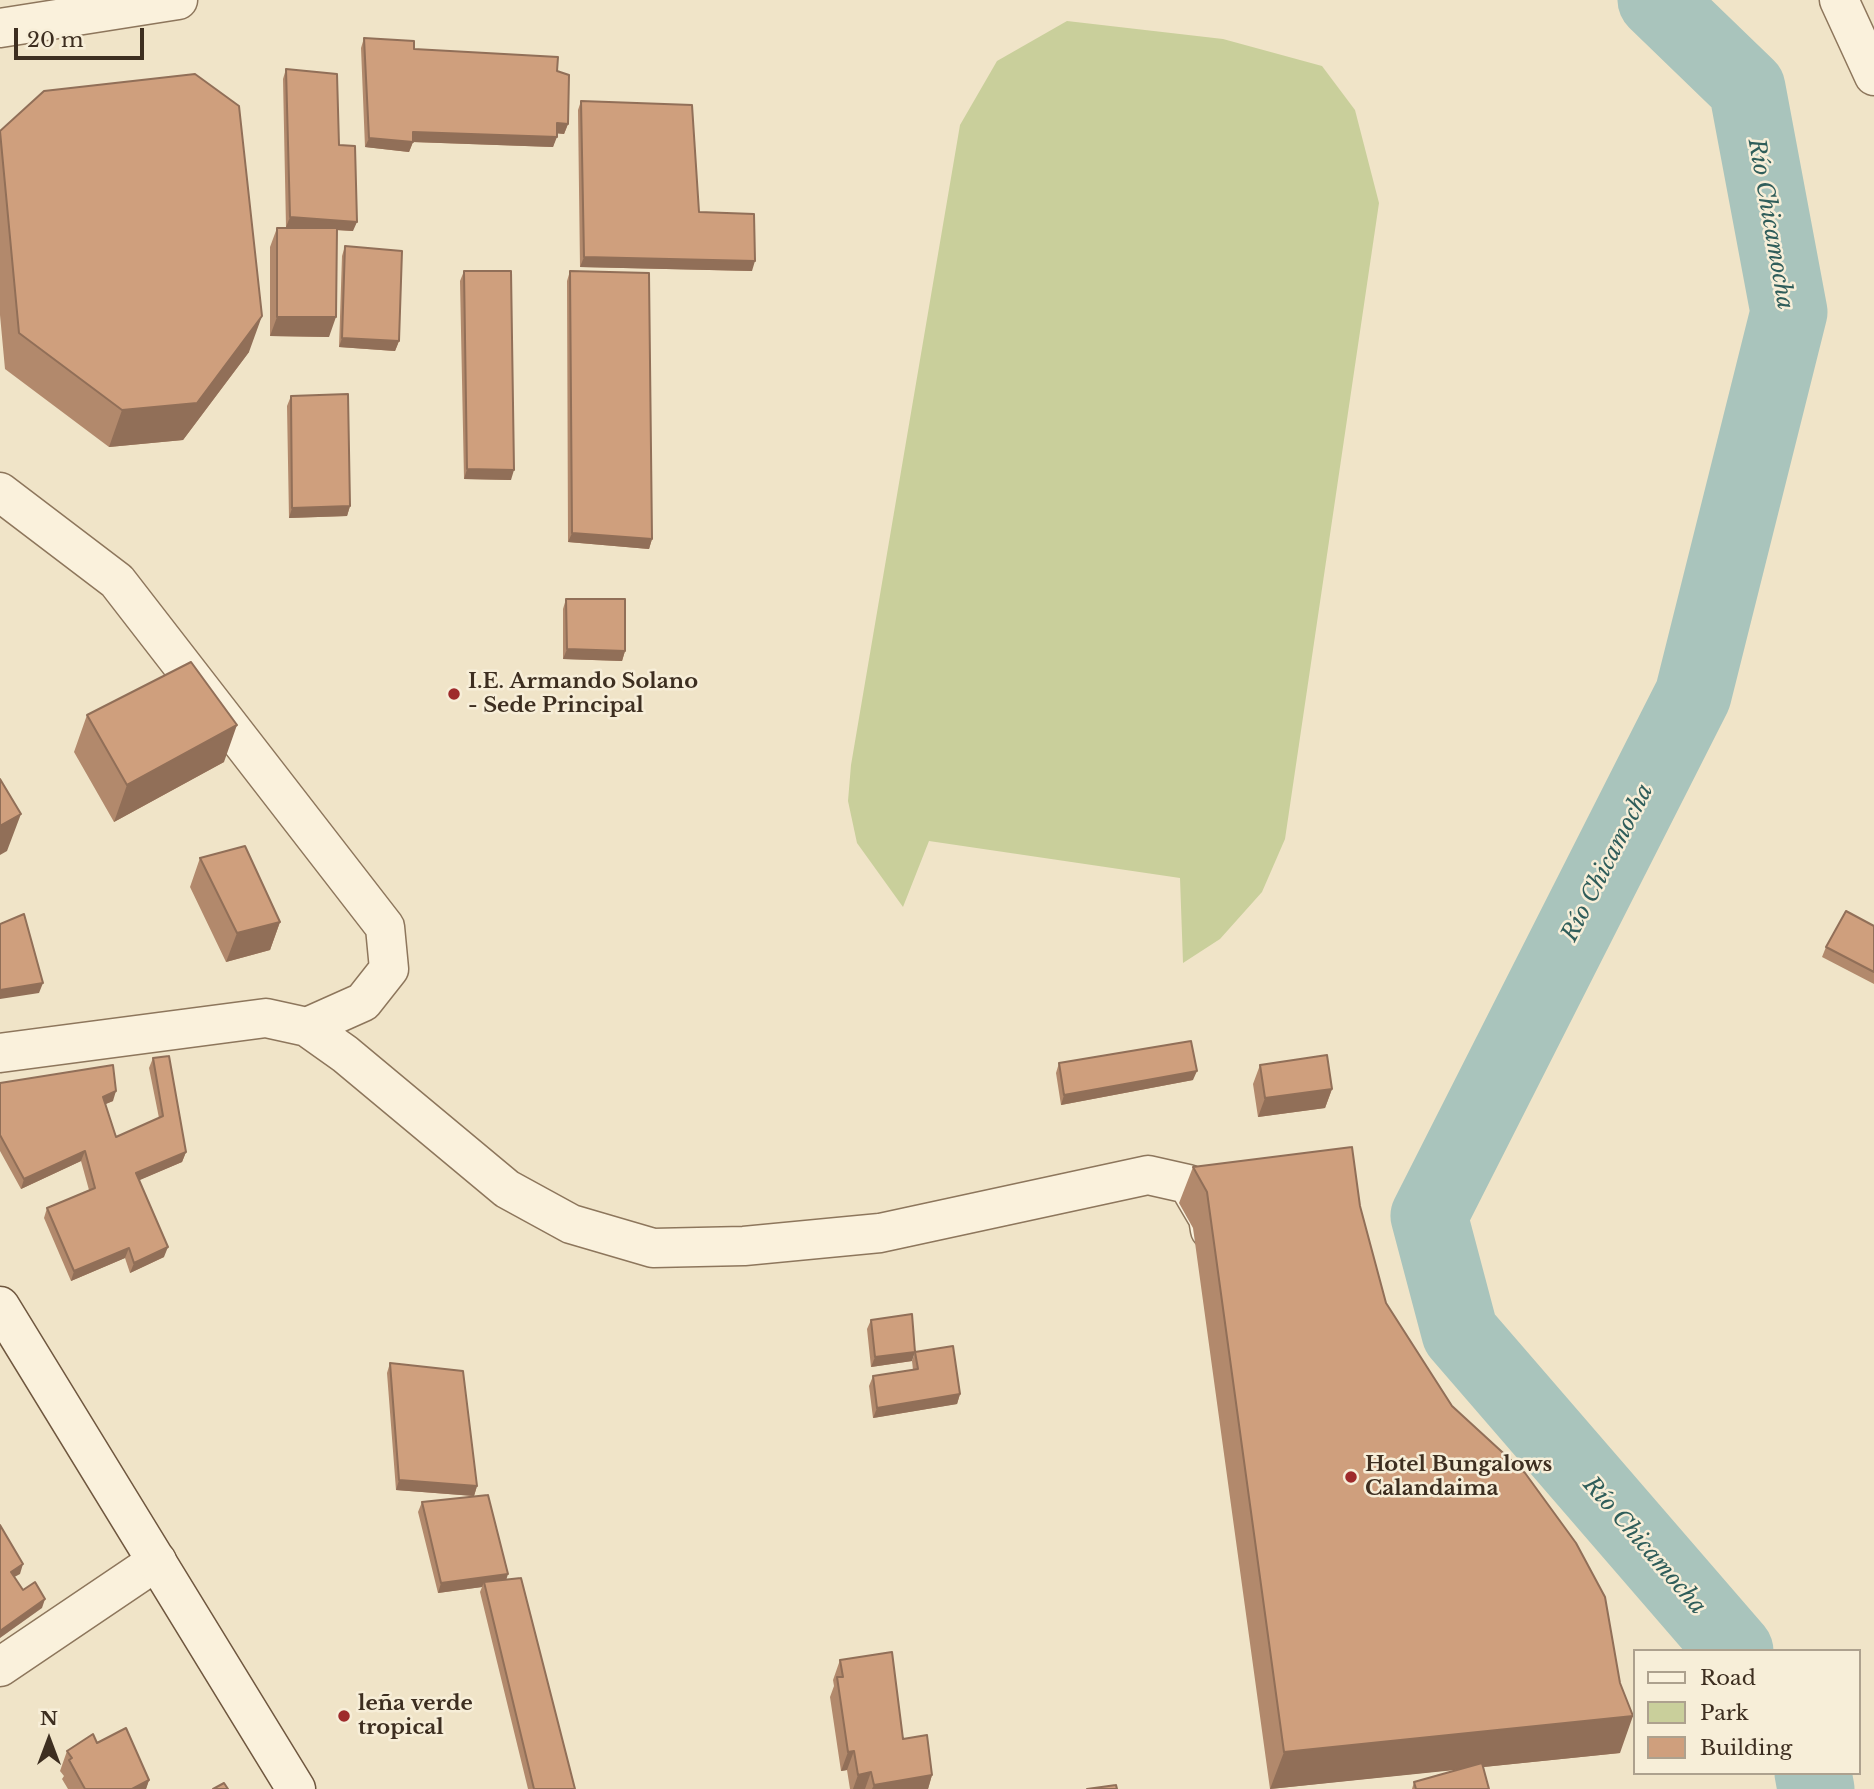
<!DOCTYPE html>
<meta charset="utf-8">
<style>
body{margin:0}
#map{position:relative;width:1874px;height:1789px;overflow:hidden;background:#f0e4c8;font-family:"Libre Baskerville",serif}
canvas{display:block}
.legend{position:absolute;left:1633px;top:1649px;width:228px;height:126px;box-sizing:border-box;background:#f7eed8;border:2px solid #ada18e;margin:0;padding:9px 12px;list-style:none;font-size:21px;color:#3d2e20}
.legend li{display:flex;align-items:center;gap:14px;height:35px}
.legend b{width:35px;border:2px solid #ada18e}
.north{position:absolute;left:14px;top:1705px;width:70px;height:70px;-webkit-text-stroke:5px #f7eed8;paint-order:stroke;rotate:0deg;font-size:19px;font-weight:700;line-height:28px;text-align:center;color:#3d2e20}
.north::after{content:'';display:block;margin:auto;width:24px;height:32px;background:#3d2e20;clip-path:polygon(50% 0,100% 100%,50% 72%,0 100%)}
.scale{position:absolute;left:14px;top:28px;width:130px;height:32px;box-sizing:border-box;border:4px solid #3d2e20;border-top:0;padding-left:9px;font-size:21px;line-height:24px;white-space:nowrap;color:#3d2e20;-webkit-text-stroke:5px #f7eed8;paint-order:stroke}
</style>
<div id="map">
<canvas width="1874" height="1789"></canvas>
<ul class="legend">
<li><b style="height:9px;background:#faf1dc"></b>Road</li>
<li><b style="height:19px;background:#c9cf9b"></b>Park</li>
<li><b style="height:19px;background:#cf9f7d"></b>Building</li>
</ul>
<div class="north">N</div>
<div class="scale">20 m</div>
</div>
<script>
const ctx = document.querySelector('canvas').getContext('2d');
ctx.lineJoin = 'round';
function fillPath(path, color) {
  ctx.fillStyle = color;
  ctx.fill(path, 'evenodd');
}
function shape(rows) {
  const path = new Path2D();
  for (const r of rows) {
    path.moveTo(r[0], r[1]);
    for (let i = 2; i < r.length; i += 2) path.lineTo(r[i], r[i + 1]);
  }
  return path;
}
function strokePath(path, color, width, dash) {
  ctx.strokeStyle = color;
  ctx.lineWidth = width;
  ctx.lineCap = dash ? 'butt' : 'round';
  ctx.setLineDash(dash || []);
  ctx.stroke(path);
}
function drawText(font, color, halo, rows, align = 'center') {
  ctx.font = font + ' "Libre Baskerville",serif';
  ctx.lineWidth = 5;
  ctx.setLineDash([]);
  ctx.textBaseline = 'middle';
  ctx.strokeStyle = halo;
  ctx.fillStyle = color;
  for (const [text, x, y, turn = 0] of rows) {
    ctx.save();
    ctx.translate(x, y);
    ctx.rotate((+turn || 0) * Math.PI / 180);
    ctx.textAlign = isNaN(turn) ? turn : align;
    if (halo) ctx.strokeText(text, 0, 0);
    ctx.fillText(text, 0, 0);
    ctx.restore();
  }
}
fillPath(shape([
 [1067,21,1223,39,1322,66,1355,110,1379,203,1285,839,1262,892,1220,939,1183,963,1180,878,929,841,903,907,857,843,848,801,851,765,960,125,997,61]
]), '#c9cf9b');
strokePath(shape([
 [1656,0,1747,88,1789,312,1693,695,1429,1216,1460,1333,1735,1651],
 [1813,1773,1816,1789]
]), '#a9c4bc', 77);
const minor = shape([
 [1839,0,1874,76],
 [0,28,178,0],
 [0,492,117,581,385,927,389,969,363,1002,307,1027],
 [0,1053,266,1018,307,1027,345,1054,507,1189,571,1224,653,1248,744,1246,880,1233,1148,1175,1188,1184,1208,1218,1210,1230],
 [0,1667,157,1561]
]);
const secondary = shape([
 [0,1306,296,1789]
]);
strokePath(minor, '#8d765c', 41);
strokePath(secondary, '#6f573f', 41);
strokePath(minor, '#faf1dc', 38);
strokePath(secondary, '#faf1dc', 38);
fillPath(shape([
 [364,38,414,49,568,124,564,134,557,133,553,147,413,142,409,152,365,147,361,48],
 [286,69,339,145,353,231,337,230,329,337,270,336,270,247,277,228,299,228,286,227,283,79],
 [581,101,699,212,752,271,580,267,578,110],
 [0,138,249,352,183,440,109,447,5,369,0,315],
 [345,246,399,341,395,351,339,347,342,256],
 [464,271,511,480,464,479,460,281],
 [570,271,652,539,649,549,568,542,567,281],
 [291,396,350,506,347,516,289,518,287,406],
 [566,599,625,651,622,661,563,659,563,609],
 [87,715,224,762,114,822,74,752],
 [200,858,280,922,270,950,226,962,190,887],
 [1874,926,1874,984,1822,957,1826,947],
 [153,1058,186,1152,182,1162,139,1180,164,1257,130,1273,125,1258,71,1281,44,1218,47,1208,89,1190,81,1161,21,1189,0,1151,0,1083,113,1101,105,1104,116,1137,159,1118,149,1068],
 [1059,1063,1193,1080,1061,1105,1056,1073],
 [1260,1065,1332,1089,1325,1108,1258,1117,1253,1084],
 [1193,1167,1360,1206,1386,1303,1620,1753,1483,1767,1489,1789,1412,1789,1414,1782,1460,1769,1270,1789,1193,1228,1179,1203],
 [871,1320,912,1361,871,1367,867,1329],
 [915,1352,960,1394,957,1404,873,1418,869,1386,873,1376,913,1370,912,1361],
 [390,1363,477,1486,474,1496,396,1490,387,1373],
 [422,1502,507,1580,575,1789,528,1789,480,1592,482,1587,438,1593,418,1512],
 [840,1660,932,1775,928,1789,850,1789,847,1770,841,1771,830,1697,834,1686,833,1680],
 [97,1743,149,1780,146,1789,68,1789,62,1779,64,1776,60,1771,67,1751]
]), '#b2896c');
fillPath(shape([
 [557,123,568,124,564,134,553,133],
 [413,132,557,137,553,147,413,142,409,152,365,147,369,138],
 [290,217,357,222,353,231,286,227],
 [584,257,755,261,752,271,580,267],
 [262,316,249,352,183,440,109,447,122,410],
 [277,317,336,317,329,337,270,336],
 [342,338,399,341,395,351,339,347],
 [467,469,514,470,511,480,464,479],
 [350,506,347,516,289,518,292,508],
 [572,533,652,539,649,549,568,542],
 [567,649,625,651,622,661,563,659],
 [237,725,224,762,114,822,127,785],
 [21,814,7,851,0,855,0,826],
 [280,922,270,950,226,962,237,933],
 [43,983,39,993,0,999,0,990],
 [1197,1071,1193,1080,1061,1105,1064,1095],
 [1332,1089,1325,1108,1258,1117,1265,1098],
 [116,1091,113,1101,99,1107,103,1097],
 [85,1151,81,1161,21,1189,24,1179],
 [186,1152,182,1162,133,1183,136,1173],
 [168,1247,164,1257,130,1273,134,1263],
 [129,1248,125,1258,71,1281,74,1271],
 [915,1352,912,1361,871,1367,875,1357],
 [960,1394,957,1404,873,1418,877,1408],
 [399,1480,477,1486,474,1496,396,1490],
 [23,1564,20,1574,7,1581,11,1572],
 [508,1574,505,1584,484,1582,482,1587,438,1593,441,1583],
 [45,1599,42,1608,0,1638,0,1631],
 [1633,1716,1620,1753,1270,1789,1284,1752],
 [854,1751,847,1770,841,1771,848,1752],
 [871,1772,865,1789,853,1789,858,1775],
 [932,1775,928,1789,872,1789,874,1785],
 [149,1780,146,1789,132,1789]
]), '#916f58');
const building = shape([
 [364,38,414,41,414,49,558,57,557,71,569,75,568,124,557,123,557,137,413,132,413,142,369,138,364,38],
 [286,69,337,74,339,145,355,146,357,222,290,217,286,69],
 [195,74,239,106,262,316,197,403,122,410,19,333,0,131,44,91,195,74],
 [581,101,692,105,699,212,754,214,755,261,584,257,581,101],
 [277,228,337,228,336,317,277,317,277,228],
 [345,246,402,251,399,341,342,338,345,246],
 [464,271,511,271,514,470,467,469,464,271],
 [570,271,649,273,652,539,572,533,570,271],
 [348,394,350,506,292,508,291,396,348,394],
 [566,599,625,599,625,651,567,649,566,599],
 [191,662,237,725,127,785,87,715,191,662],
 [0,779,21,814,0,826,0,779],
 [245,846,280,922,237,933,200,858,245,846],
 [1846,911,1874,926,1874,972,1826,947,1846,911],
 [24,914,43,983,0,990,0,924,24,914],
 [1191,1041,1197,1071,1064,1095,1059,1063,1191,1041],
 [1327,1055,1332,1089,1265,1098,1260,1065,1327,1055],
 [169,1056,186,1152,136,1173,168,1247,134,1263,129,1248,74,1271,47,1208,95,1188,85,1151,24,1179,0,1135,0,1083,113,1065,116,1091,103,1097,116,1137,163,1116,153,1058,169,1056],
 [1352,1147,1360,1206,1386,1303,1452,1406,1525,1473,1576,1543,1605,1597,1620,1683,1633,1716,1284,1752,1207,1192,1193,1167,1352,1147],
 [912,1314,915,1352,875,1357,871,1320,912,1314],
 [953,1346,960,1394,877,1408,873,1376,918,1369,915,1352,953,1346],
 [390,1363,463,1371,477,1486,399,1480,390,1363],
 [488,1495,508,1574,441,1583,422,1502,488,1495],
 [0,1525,23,1564,11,1572,23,1590,35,1582,45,1599,0,1631,0,1525],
 [521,1578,575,1789,534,1789,484,1582,521,1578],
 [892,1652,903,1739,927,1735,932,1775,874,1785,871,1772,858,1775,854,1751,848,1752,837,1677,843,1677,840,1660,892,1652],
 [126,1728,149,1780,132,1789,85,1789,69,1760,72,1758,67,1751,93,1734,97,1743,126,1728],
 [1482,1763,1489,1789,1416,1789,1414,1782,1482,1763],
 [224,1783,228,1789,213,1789,224,1783],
 [1116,1785,1117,1789,1087,1789,1116,1785]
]);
fillPath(building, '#cf9f7d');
strokePath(building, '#916f58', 2);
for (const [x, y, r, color] of [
 [454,694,7,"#9e2a2b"],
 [1351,1477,7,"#9e2a2b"],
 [344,1716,7,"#9e2a2b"]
]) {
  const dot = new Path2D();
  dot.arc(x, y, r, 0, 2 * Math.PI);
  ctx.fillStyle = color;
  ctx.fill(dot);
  strokePath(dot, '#f7eed8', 2.5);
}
drawText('bold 21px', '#3d2e20', '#f7eed8', [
 ["I.E. Armando Solano",468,682],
 ["- Sede Principal",468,706],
 ["Hotel Bungalows",1365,1465],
 ["Calandaima",1365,1489],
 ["leña verde",358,1704],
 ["tropical",358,1728]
], 'left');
drawText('italic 23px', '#2f5d5a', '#f7eed8', [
 ["Río Chicamocha",1770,224,80],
 ["Río Chicamocha",1608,863,-63],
 ["Río Chicamocha",1644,1546,49]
]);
</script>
